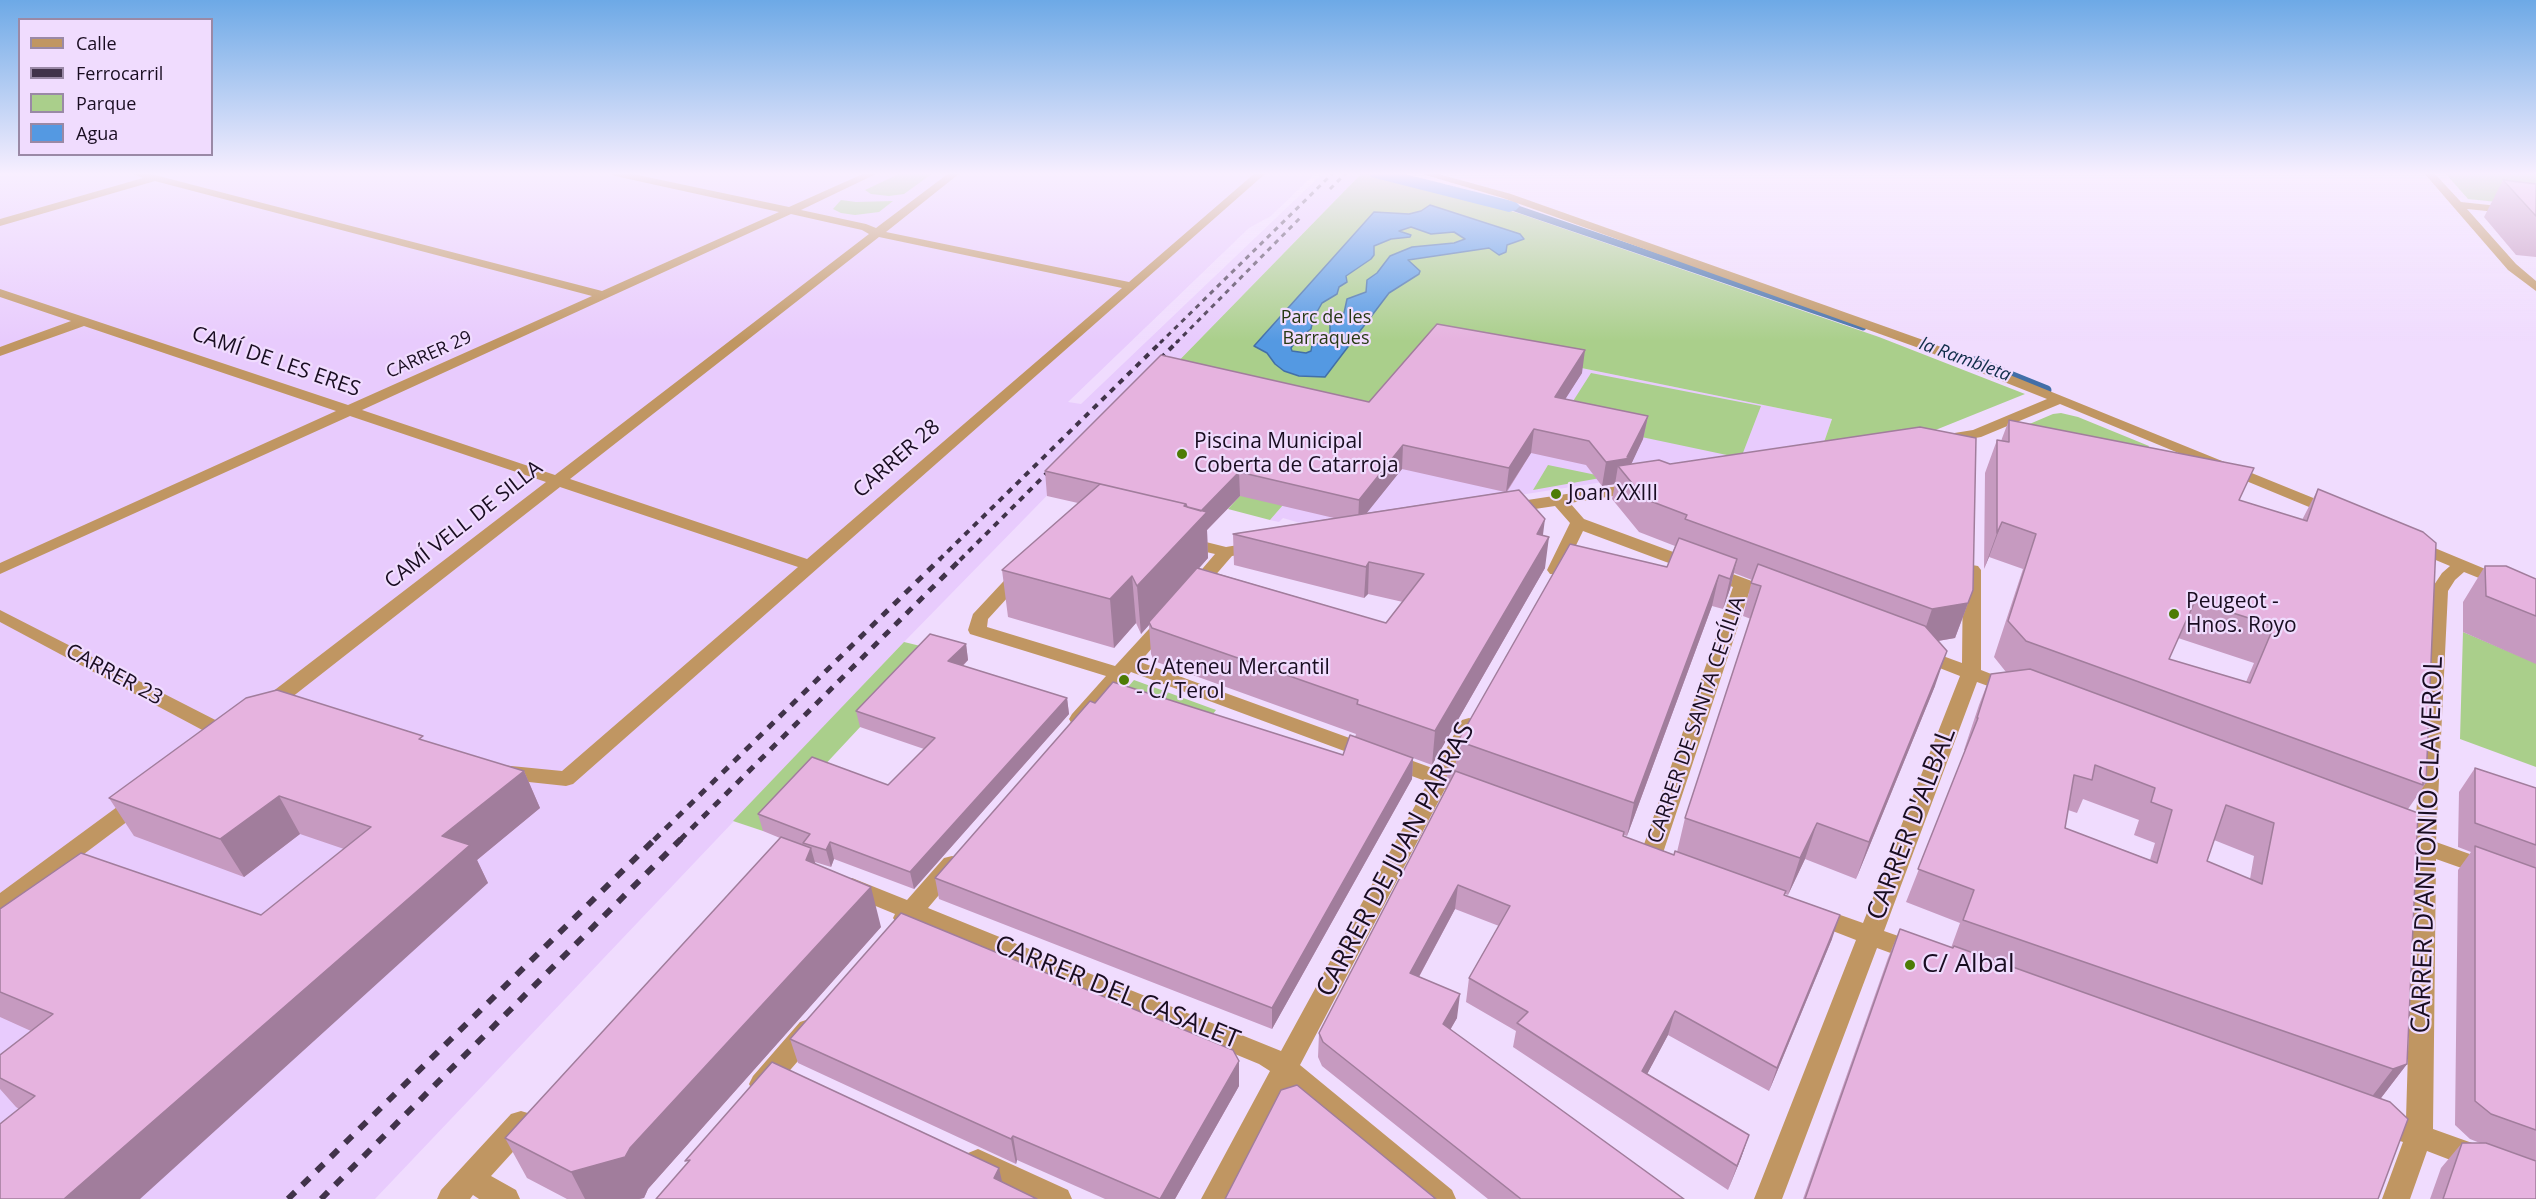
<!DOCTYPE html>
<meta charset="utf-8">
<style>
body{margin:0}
#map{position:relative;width:2536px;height:1199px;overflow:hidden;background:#f0dcfe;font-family:"Open Sans",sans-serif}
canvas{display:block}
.legend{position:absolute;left:18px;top:18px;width:195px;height:138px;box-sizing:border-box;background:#f0dcfe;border:2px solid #9a89a6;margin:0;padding:8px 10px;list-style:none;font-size:18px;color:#190d21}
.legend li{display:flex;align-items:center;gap:12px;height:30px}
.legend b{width:30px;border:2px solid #9a89a6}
</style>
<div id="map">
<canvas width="2536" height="1199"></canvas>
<ul class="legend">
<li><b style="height:8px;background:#c09662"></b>Calle</li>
<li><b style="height:8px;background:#41334a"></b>Ferrocarril</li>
<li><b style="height:16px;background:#aacf8b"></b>Parque</li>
<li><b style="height:16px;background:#5499e2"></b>Agua</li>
</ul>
</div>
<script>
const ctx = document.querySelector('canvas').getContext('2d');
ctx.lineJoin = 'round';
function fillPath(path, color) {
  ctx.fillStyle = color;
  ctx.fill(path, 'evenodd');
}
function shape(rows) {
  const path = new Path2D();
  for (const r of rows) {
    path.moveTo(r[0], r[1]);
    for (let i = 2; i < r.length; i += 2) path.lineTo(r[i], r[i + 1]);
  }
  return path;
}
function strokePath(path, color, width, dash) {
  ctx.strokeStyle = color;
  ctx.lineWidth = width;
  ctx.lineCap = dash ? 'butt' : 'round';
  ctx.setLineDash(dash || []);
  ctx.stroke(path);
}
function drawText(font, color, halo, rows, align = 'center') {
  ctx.font = font + ' "Open Sans",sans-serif';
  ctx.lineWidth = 4.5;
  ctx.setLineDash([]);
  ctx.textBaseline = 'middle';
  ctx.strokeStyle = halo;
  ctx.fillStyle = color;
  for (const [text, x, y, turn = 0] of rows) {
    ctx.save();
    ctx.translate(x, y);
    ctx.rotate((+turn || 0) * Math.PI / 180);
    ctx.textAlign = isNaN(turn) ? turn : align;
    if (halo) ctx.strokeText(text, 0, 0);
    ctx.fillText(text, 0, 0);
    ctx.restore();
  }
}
fillPath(shape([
 [0,173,1316,173,1271,216,1249,228,1068,402,1081,404,1323,173,1362,173,904,642,375,1199,0,1199],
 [1429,337,1832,419,1822,448,1314,527,1283,518,1279,522,1270,520]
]), '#e8cbfd');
fillPath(shape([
 [901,173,933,173,904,194,889,196,871,194,865,190],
 [1362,173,1457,195,1521,214,1879,337,2025,394,1933,431,1822,448,1832,419,1429,337,1270,520,1228,509,1315,414,1162,378],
 [2445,173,2536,173,2536,206,2468,199],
 [841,200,856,202,893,201,879,212,855,215,841,213,833,209],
 [1591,373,1761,406,1741,458,1561,420],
 [2061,413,2078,417,2149,446,2146,452,2006,434,2053,414],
 [1548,465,1606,477,1533,490],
 [2463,632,2536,663,2536,767,2460,739],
 [904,642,933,649,763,831,733,821],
 [1134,680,1216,710,1201,730,1115,702]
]), '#aacf8b');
const water = shape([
 [1430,205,1520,234,1524,239,1507,245,1506,252,1499,255,1489,248,1408,260,1420,271,1419,274,1389,293,1325,377,1299,376,1284,371,1275,364,1267,353,1254,346,1374,212,1409,214,1421,211,1430,205],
 [1411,227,1431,234,1454,232,1465,239,1454,243,1412,247,1390,256,1377,273,1367,280,1366,292,1347,299,1344,313,1330,323,1330,340,1312,345,1311,351,1306,353,1292,351,1291,348,1298,338,1311,329,1313,319,1322,303,1337,294,1339,287,1347,282,1346,276,1371,259,1374,255,1374,246,1391,239,1410,237,1411,235,1399,231,1411,227]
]);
fillPath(water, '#5499e2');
strokePath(water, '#426fa8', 1.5);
strokePath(shape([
 [1509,206,1863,327]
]), '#426fa8', 7);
strokePath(shape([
 [1975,361,2047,390]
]), '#426fa8', 9);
fillPath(shape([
 [1368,173,1401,173,1516,202,1520,206,1516,210,1509,212,1371,177,1368,173]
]), '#5499e2');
fillPath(shape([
 [131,173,147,173,602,291,779,212,615,176,610,173,628,173,789,207,865,173,878,173,801,210,866,224,876,228,949,173,960,173,886,232,1129,282,1255,173,1266,173,573,784,566,786,501,779,494,777,490,772,494,767,501,765,562,771,798,567,560,487,273,712,266,713,259,712,256,707,259,702,546,482,350,416,0,574,0,563,336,411,84,326,0,356,0,347,71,321,0,297,0,289,348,405,592,296,155,181,0,226,0,219,143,178,131,173],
 [791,214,862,230,869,234,555,475,362,410,791,214],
 [879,237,1122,288,807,559,570,479,879,237],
 [1419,173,1435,173,1511,194,1926,341,2338,508,2340,511,2332,516,2326,514,2060,404,1981,437,1941,444,1936,442,1933,439,1936,436,1973,430,2047,399,1916,347,1503,198,1419,173],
 [2424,173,2434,173,2461,202,2536,210,2536,216,2467,209,2516,264,2536,281,2536,291,2508,270,2424,173],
 [1638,483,1644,485,1646,488,1644,491,1570,503,1584,519,1749,580,1778,592,1781,596,1778,600,1772,601,1749,593,1662,856,1659,862,1651,864,1643,862,1640,856,1733,587,1583,531,1562,574,1550,574,1547,570,1570,523,1555,506,1508,513,1500,508,1508,503,1638,483],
 [1186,537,1226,547,1256,542,1262,543,1265,547,1262,551,1232,556,1200,593,1194,594,1188,593,1185,589,1215,554,1180,546,1178,542,1180,538,1186,537],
 [2413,539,2536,590,2536,601,2464,572,2455,580,2448,591,2436,842,2495,863,2498,869,2495,875,2487,877,2436,859,2433,1129,2489,1149,2493,1158,2489,1167,2479,1171,2427,1151,2410,1199,2382,1199,2403,1142,2371,1131,2367,1122,2371,1113,2381,1110,2406,1119,2414,851,2387,841,2384,835,2387,829,2395,827,2415,834,2430,591,2442,573,2450,566,2407,548,2404,544,2407,540,2413,539],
 [1972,565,1978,566,1981,570,1981,670,2017,684,2020,688,2017,692,2010,694,1977,682,1884,931,1924,945,1927,952,1924,959,1915,962,1877,948,1782,1199,1754,1199,1856,940,1807,921,1803,915,1807,909,1815,906,1863,923,1960,676,1914,658,1912,654,1914,650,1921,648,1962,663,1963,570,1966,566,1972,565],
 [1021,568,1027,569,1030,573,988,619,987,627,1115,666,1160,617,1172,617,1175,621,1172,625,1140,662,1435,769,1462,720,1469,718,1476,720,1479,725,1452,776,1475,784,1478,789,1475,794,1467,796,1445,789,1300,1065,1452,1190,1456,1199,1421,1199,1289,1087,1230,1199,1201,1199,1270,1071,1259,1064,915,922,905,927,897,924,893,918,895,914,844,893,840,887,844,881,852,878,907,900,944,858,952,856,960,858,963,864,960,870,928,908,1281,1051,1428,782,1131,672,1086,724,1079,726,1072,724,1069,719,1072,714,1106,676,970,634,968,630,973,614,1015,569,1021,568],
 [0,610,235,730,238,735,235,740,228,742,221,740,0,622,0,610],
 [140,793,148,796,151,801,148,806,8,911,0,914,0,893,132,796,140,793],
 [809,1019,818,1022,822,1030,818,1038,771,1092,762,1096,753,1092,749,1084,753,1076,800,1022,809,1019],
 [521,1111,531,1114,535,1123,531,1132,491,1176,516,1190,520,1199,479,1199,473,1195,470,1199,437,1199,441,1190,511,1114,521,1111],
 [978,1149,1068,1190,1072,1199,1028,1199,968,1171,964,1162,968,1153,978,1149]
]), '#c09662');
strokePath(shape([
 [1330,189,1346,173],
 [1160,343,1333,173],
 [1176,343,1302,216]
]), '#41334a', 3, [5, 5]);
strokePath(shape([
 [1152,367,1178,341],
 [939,560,1162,341],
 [960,560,1057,463]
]), '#41334a', 4, [6, 6]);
strokePath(shape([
 [654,840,940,559],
 [680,840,961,559]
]), '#41334a', 5, [8, 8]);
strokePath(shape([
 [288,1199,655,839],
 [321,1199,681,839]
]), '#41334a', 6, [10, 10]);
fillPath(shape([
 [2503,180,2536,184,2536,257,2516,255,2484,217],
 [1582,373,1565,399,1648,416,1643,439,1631,464,1973,590,1955,638,1938,641,1935,686,1856,879,1805,859,1788,895,1785,894,1785,895,1832,939,1769,1091,1668,1035,1647,1074,1749,1135,1741,1158,1728,1190,1513,1047,1516,1031,1466,1002,1469,978,1499,926,1455,909,1419,977,1457,1018,1450,1029,1684,1199,1488,1199,1322,1066,1318,1057,1319,1033,1446,791,1447,768,1455,770,1458,741,1667,567,1675,546,1639,532,1612,499,1615,484,1602,486,1586,465,1531,453,1507,492,1543,536,1545,568,1432,765,1413,758,1412,779,1272,1029,939,899,935,878,1343,755,1355,737,1356,734,1154,661,1151,654,1149,625,1141,634,1136,623,1114,648,1008,617,1002,570,1078,503,1047,496,1045,471,1369,402],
 [1402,469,1505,492,1366,513],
 [1240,496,1334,518,1233,534,1234,565,1364,598,1368,594,1403,602,1386,623,1199,568,1208,558,1207,530],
 [1734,573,1752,580,1743,616,1751,619,1685,818,1677,852,1674,855,1623,836,1624,835,1627,836,1712,606,1723,609,1730,589],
 [2009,420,2239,500,2302,520,2318,489,2426,783,2408,809,2407,1064,2381,1098,2379,1098,2378,1199,1803,1199,1888,958,1900,929,1951,948,1960,923,1906,902,1966,750,1964,750,1979,705,1991,674,2006,672,1994,657,2023,569,1989,557,1984,569,1985,473,1997,440,2001,441],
 [2178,638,2254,663,2246,682,2169,659],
 [2083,799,2139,820,2134,835,2155,843,2150,860,2065,828,2068,810,2077,813],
 [2214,840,2254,856,2250,879,2207,861],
 [2485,566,2536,579,2536,664,2463,632,2463,602],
 [966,644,968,660,963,666,1067,698,1069,714,914,889,834,859,831,867,815,862,816,864,881,927,648,1189,644,1198,639,1199,567,1199,527,1178,505,1138,780,838,763,831,758,814,888,785,924,749,860,727,856,711],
 [425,741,524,771,540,808,477,860,488,883,19,1109,16,1107,0,1089,0,1055,31,1031,0,1017,0,909,261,915,344,849,300,834,244,877,134,836,109,798],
 [2475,768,2536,788,2536,1199,2430,1199,2441,1168,2462,1143,2480,1143,2470,1139,2455,1125,2458,870,2471,852,2458,847,2459,792],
 [790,1039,1239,1086,1175,1199,1105,1199,1017,1160,1016,1164,798,1063]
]), '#c69ac0');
fillPath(shape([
 [1585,350,1582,373,1552,420,1555,397],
 [1648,416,1643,439,1629,469,1618,466,1615,484,1602,486,1606,462,1627,457],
 [1534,429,1531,453,1506,492,1509,468],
 [1403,445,1402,469,1358,524,1359,500],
 [1239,472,1240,496,1207,530,1208,558,1150,624,1149,622,1149,625,1141,634,1137,586,1184,506,1186,504,1199,513],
 [1545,519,1541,550,1537,534],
 [2002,522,1989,557,1984,569,1997,533],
 [1549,537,1545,568,1432,765,1435,731],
 [1737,559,1730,589,1723,609,1730,579],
 [1369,562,1368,594,1364,598,1366,567],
 [1719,575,1712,606,1627,836,1634,803],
 [1132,576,1136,623,1114,648,1110,599],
 [1973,590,1955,638,1920,644,1932,609],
 [966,644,968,660,951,677,948,661],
 [1947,651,1935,686,1856,879,1869,842],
 [1067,698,1069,714,914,889,910,872],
 [1413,758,1412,779,1272,1029,1272,1008],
 [524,771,540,808,477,860,488,883,140,1199,64,1199,442,836],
 [279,796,300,834,244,877,220,839],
 [1817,823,1805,859,1788,895,1800,858],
 [830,842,834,859,831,867,826,850],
 [811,848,822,888,806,860],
 [1458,885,1455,909,1408,997,1410,973],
 [871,887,881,927,648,1189,644,1198,639,1199,585,1199,571,1172,630,1148],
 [1840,915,1832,939,1769,1091,1777,1068],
 [1460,994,1457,1018,1440,1048,1443,1024],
 [1675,1011,1668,1035,1636,1095,1642,1071],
 [1239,1061,1239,1086,1175,1199,1160,1199],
 [2407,1064,2381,1098,2367,1103,2393,1069],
 [1749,1135,1741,1158,1728,1190,1737,1166],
 [1013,1136,1017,1160,1016,1164,1011,1139],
 [999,1168,1004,1190,994,1178]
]), '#a17d9c');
const building = shape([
 [2503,180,2536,184,2536,216,2503,180],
 [1437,324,1585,350,1555,397,1648,416,1627,457,1631,458,1606,462,1589,441,1534,429,1509,468,1403,445,1359,500,1239,472,1201,511,1187,507,1186,504,1045,471,1161,355,1369,402,1437,324],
 [2009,420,2254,468,2239,500,2307,521,2318,489,2423,532,2436,543,2426,783,2423,782,2423,785,2026,641,2008,621,2036,534,2002,522,1997,533,1997,440,2009,442,2009,420],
 [2195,601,2274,626,2250,683,2169,659,2195,601],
 [1920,427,1976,438,1973,590,1968,603,1932,609,1685,519,1687,515,1645,499,1618,466,1659,460,1670,464,1920,427],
 [1100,484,1186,504,1184,506,1207,512,1137,586,1132,576,1110,599,1002,570,1100,484],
 [1519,490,1545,519,1537,534,1549,537,1435,731,1357,704,1358,700,1152,628,1149,622,1197,568,1386,623,1424,574,1369,562,1366,567,1233,534,1519,490],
 [1679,538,1737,559,1730,579,1719,575,1634,803,1458,741,1570,544,1667,567,1679,538],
 [1758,564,1925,626,1947,651,1869,842,1817,823,1800,858,1685,818,1761,586,1751,583,1758,564],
 [2485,566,2506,566,2536,579,2536,616,2486,596,2485,566],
 [930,634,966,644,948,661,1067,698,910,872,830,842,826,850,803,843,810,834,758,814,812,757,888,785,935,738,856,711,930,634],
 [2030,669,2418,813,2407,1064,2393,1069,1963,920,1974,890,1918,869,1978,718,1977,718,1991,674,2030,669],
 [2095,765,2155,788,2151,802,2172,810,2157,863,2065,828,2074,775,2092,780,2095,765],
 [2226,805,2274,823,2262,884,2207,861,2226,805],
 [1113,682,1343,755,1350,735,1413,758,1272,1008,935,878,1090,701,1095,703,1113,682],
 [277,690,423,736,419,739,524,771,442,836,470,845,64,1199,0,1199,0,1124,35,1096,0,1078,0,1055,53,1014,0,992,0,909,81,853,261,915,371,827,279,796,220,839,109,798,246,698,277,690],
 [1447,768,1624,832,1623,836,1674,855,1675,851,1786,891,1784,895,1840,915,1777,1068,1675,1011,1642,1071,1749,1135,1737,1166,1517,1023,1528,1012,1469,978,1510,906,1458,885,1410,973,1460,994,1443,1024,1684,1199,1521,1199,1323,1042,1319,1033,1455,772,1447,768],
 [2475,768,2536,788,2536,845,2475,823,2475,768],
 [781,837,811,848,806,860,871,887,630,1148,625,1157,571,1172,505,1138,781,837],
 [2475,846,2536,868,2536,1130,2491,1114,2475,1101,2475,846],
 [901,913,1233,1050,1239,1061,1160,1199,1013,1136,1011,1139,790,1039,901,913],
 [1900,929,1953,948,1954,946,2390,1102,2408,1119,2378,1199,1805,1199,1900,929],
 [772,1062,999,1168,994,1178,1037,1199,656,1199,690,1160,685,1161,772,1062],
 [1297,1085,1436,1199,1225,1199,1281,1090,1297,1085],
 [2462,1143,2486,1143,2536,1161,2536,1199,2443,1199,2462,1143]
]);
fillPath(building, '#e6b3df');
strokePath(building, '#a17d9c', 1.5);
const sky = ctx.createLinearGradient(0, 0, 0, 341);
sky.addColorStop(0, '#6da9e6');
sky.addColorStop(0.51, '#f8efff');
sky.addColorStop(1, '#f8efff00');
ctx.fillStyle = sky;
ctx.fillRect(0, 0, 2536, 341);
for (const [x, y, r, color] of [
 [1182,454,6,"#4d7c05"],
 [1556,494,6,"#4d7c05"],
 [2174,614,6,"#4d7c05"],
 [1124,680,6,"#4d7c05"],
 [1910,965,6,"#4d7c05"]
]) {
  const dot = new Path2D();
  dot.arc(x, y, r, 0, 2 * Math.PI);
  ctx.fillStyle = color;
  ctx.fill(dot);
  strokePath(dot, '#f0dcfe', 2);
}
drawText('18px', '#273914', '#f0dcfe', [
 ["Parc de les",1326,318],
 ["Barraques",1326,339]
]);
drawText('18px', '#190d21', '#f0dcfe', [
 ["CARRER 29",429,355,-24]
]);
drawText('italic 18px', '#102d4a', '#f0dcfe', [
 ["la Rambleta",1965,360,20]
]);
drawText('21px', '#190d21', '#f0dcfe', [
 ["CAMÍ DE LES ERES",276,362,19],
 ["CARRER 28",897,459,-41],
 ["CAMÍ VELL DE SILLA",464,525,-38],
 ["CARRER 23",114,675,28],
 ["CARRER DE SANTA CECÍLIA",1697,720,-71]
]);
drawText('21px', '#190d21', '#f0dcfe', [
 ["Piscina Municipal",1194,442],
 ["Coberta de Catarroja",1194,466],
 ["Joan XXIII",1568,494],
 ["Peugeot -",2186,602],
 ["Hnos. Royo",2186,626],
 ["C/ Ateneu Mercantil",1136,668],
 ["- C/ Terol",1136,692]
], 'left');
drawText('26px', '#190d21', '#f0dcfe', [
 ["CARRER D'ALBAL",1912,824,-69],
 ["CARRER D'ANTONIO CLAVEROL",2428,845,-88],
 ["CARRER DE JUAN PARRAS",1396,860,-62],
 ["CARRER DEL CASALET",1117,993,22]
]);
drawText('26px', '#190d21', '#f0dcfe', [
 ["C/ Albal",1922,965]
], 'left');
</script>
